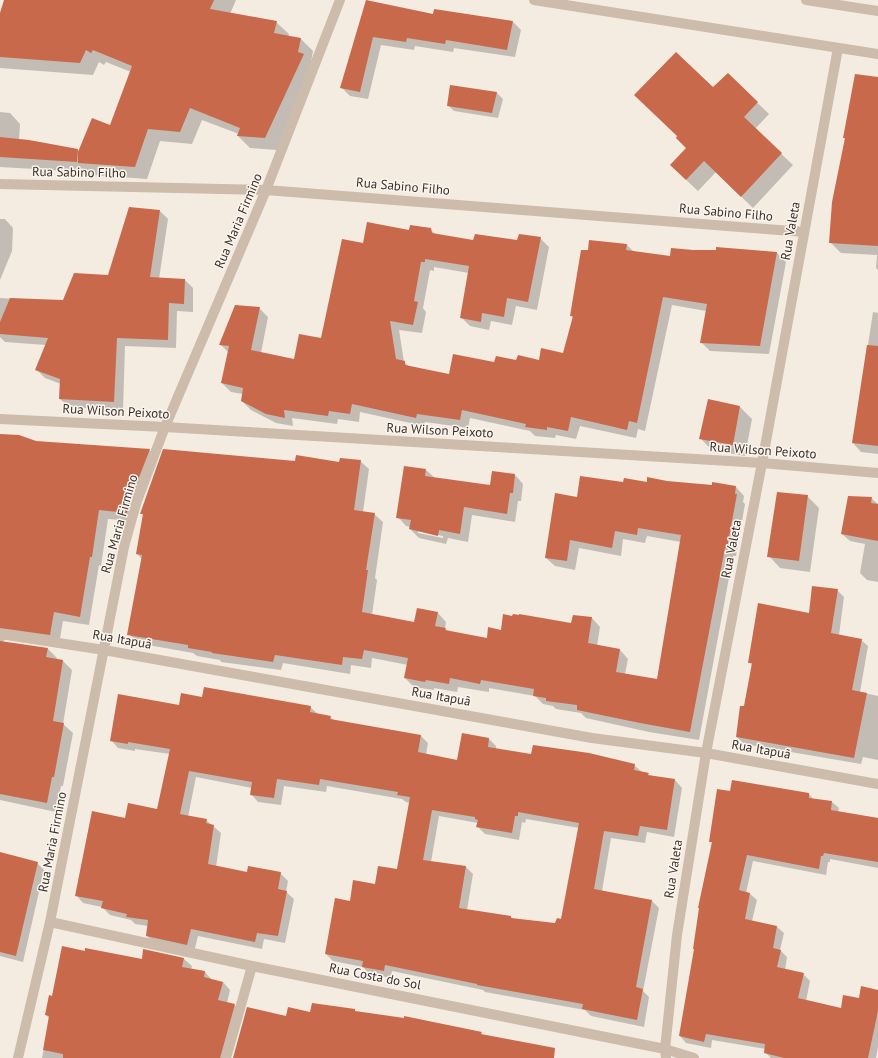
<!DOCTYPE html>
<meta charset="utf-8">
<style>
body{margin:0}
canvas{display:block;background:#f4ebe1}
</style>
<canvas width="878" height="1058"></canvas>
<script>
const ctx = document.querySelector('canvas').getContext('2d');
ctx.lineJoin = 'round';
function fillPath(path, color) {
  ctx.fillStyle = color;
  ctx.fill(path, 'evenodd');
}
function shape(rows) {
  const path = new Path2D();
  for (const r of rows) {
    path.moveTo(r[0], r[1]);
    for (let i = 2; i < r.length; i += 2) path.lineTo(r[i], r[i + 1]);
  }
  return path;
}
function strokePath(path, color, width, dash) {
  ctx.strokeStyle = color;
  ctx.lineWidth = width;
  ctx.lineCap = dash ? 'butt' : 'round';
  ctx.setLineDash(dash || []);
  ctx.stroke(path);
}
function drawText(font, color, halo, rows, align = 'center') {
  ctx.font = font + ' "PT Sans",sans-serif';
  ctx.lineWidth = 3;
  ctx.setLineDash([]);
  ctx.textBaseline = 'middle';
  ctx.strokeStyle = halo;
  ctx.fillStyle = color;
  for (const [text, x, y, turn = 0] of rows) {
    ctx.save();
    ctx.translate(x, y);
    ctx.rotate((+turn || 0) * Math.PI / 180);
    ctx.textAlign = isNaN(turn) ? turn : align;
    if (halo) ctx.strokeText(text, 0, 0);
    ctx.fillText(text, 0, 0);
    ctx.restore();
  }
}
fillPath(shape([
 [6,0,236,0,230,14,276,22,289,34,288,37,301,39,313,51,311,62,277,150,250,148,238,136,239,134,202,120,192,144,160,141,147,179,92,175,87,170,87,172,0,167,0,112,10,113,20,124,19,140,78,150,80,152,111,126,131,72,106,62,104,65,99,62,93,75,0,68,0,16],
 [366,2,434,15,513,22,521,30,515,57,454,48,453,52,415,46,414,50,381,45,368,99,350,96,342,88],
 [728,74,769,114,755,129,793,165,753,208,716,172,698,191,683,177,688,148,713,89],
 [878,78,878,270,876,268,877,255,841,253,830,242,846,140,844,138],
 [451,86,497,93,503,99,498,118,454,111,448,105],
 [160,211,168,219,159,279,185,280,193,288,193,312,177,311,176,348,125,346,123,410,69,407,60,399,61,384,45,378,36,369,46,345,5,342,0,337,0,298,64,301,109,276],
 [0,219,5,219,13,228,12,251,0,280],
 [430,229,436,235,474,241,518,241,540,238,549,247,537,310,516,306,512,325,491,321,489,330,470,326,461,317,469,273,434,267,434,271,430,270,423,308,426,312,422,333,399,330,404,362,410,367,450,375,495,364,540,361,564,354,573,318,571,316,589,252,627,245,634,252,671,258,692,251,717,251,717,248,777,253,786,262,769,354,710,351,701,342,706,311,672,305,645,431,638,429,636,438,580,426,576,439,556,435,555,438,535,436,530,431,470,418,468,428,425,422,424,426,360,412,359,422,338,419,337,424,292,418,293,426,276,423,251,410,242,401,243,394,231,392,222,383,229,353,220,344,259,308,268,317,261,353,295,360,322,339,364,244,410,232],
 [873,312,878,313,878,454,861,452,853,443],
 [735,406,740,407,752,419,745,456,712,450,701,439],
 [0,435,36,442,149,450,158,459,140,507,136,521,108,519,101,566,99,565,89,625,63,621,59,644,7,637,3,642,48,649,57,658,56,660,63,661,72,670,63,724,73,733,63,786,61,786,56,812,0,800],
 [360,461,369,469,363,512,374,514,383,522,375,578,377,580,372,615,415,623,438,613,446,622,445,628,448,632,487,639,502,631,572,624,592,618,600,627,597,646,620,650,628,659,625,674,658,680,681,542,647,536,645,543,623,539,621,556,579,548,575,570,555,566,546,558,578,498,624,484,667,482,736,487,744,496,743,502,745,504,736,556,733,556,699,740,649,732,586,718,581,713,556,709,553,706,543,704,535,696,489,688,489,692,458,687,457,692,434,688,434,690,414,687,405,678,408,665,372,658,371,668,351,665,350,674,283,663,281,670,221,662,220,660,197,656,193,653,137,643,129,634,142,559,137,554,143,515,141,513,296,462,340,463],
 [426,470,435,478,490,486,515,475,523,484,521,501,518,501,515,522,472,515,468,542,448,538,446,544,419,538,410,529,411,527,406,526,398,517],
 [418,531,443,536,443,538,418,533],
 [807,496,819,508,810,572,780,568,769,556],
 [871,498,878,504,878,582,867,580,860,573,865,544,850,541,842,534],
 [837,590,844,597,839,635,861,640,868,646,860,692,878,696,878,760,863,757,861,764,744,744,737,737,745,707,753,666,749,662,809,614],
 [203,698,310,707,318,714,330,717,335,721,421,736,428,743,426,755,457,761,489,739,496,746,496,749,532,756,634,765,642,772,650,776,675,780,682,788,674,837,647,832,645,843,611,838,602,891,652,901,659,908,643,991,649,997,644,1027,591,1016,585,1010,485,992,483,990,392,971,391,978,370,974,363,967,333,961,326,954,351,902,397,870,410,803,406,802,402,799,327,786,326,792,284,786,281,805,258,802,251,794,252,788,196,777,188,817,206,820,221,833,216,867,248,873,280,873,288,881,286,892,294,899,285,943,264,939,262,949,198,936,194,952,154,943,147,936,148,926,135,924,131,920,110,915,102,907,83,903,76,895,126,819,158,810,170,754,135,749,135,751,118,748,111,740,179,706],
 [439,816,478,823,477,826,485,834,519,840,522,822,525,823,526,819,579,828,562,920,556,925,514,919,511,917,467,910,473,874,466,867,431,862],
 [809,794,814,800,832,802,839,808,838,812,878,818,878,868,830,859,830,862,828,862,826,875,753,861,746,893,750,894,757,900,752,921,777,927,784,933,780,950,787,957,785,970,803,974,810,981,806,1001,841,1009,878,991,878,1047,876,1058,771,1058,765,1052,766,1049,712,1040,711,1048,686,1043,680,1036,713,844,710,841],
 [0,853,37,863,44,870,23,962,0,956],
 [144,950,184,959,192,966,191,970,205,972,212,980,223,982,230,990,227,1003,234,1005,242,1012,229,1058,42,1058,50,1019,46,1015,53,997,86,952,143,960]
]), '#0003');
fillPath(shape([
 [4,0,214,0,210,9,277,21,274,33,301,38,298,52,304,54,265,138,237,136,240,128,190,108,180,132,148,129,135,167,78,163,78,152,92,118,110,125,132,66,93,50,91,53,86,50,80,63,0,57,0,13],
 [366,0,433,14,434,9,513,21,507,50,446,40,445,44,407,38,406,42,373,37,360,92,340,88],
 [676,52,713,87,728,73,758,102,744,117,782,153,741,197,704,161,686,180,670,165,686,148,676,138,677,136,634,95],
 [855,74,878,77,878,246,829,243,832,202,845,138,843,138],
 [450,85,497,92,492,113,447,106],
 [0,137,29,140,78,149,77,162,0,157],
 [129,207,160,210,150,277,185,279,184,304,169,303,168,340,117,338,114,402,59,399,60,379,35,370,48,338,0,334,0,322,10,298,63,300,74,273,108,275],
 [367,222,409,230,410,225,431,228,432,233,473,240,475,234,517,240,519,234,541,237,528,302,507,298,504,317,482,313,481,322,460,318,469,266,425,259,425,262,421,262,414,301,418,302,413,325,390,321,396,359,405,361,405,365,449,374,453,354,494,362,496,356,516,360,518,355,539,360,541,348,563,353,573,316,570,316,581,250,588,250,589,240,627,244,626,250,670,256,671,248,693,250,716,250,716,247,777,252,760,346,700,343,707,304,663,297,637,423,629,421,627,430,571,417,568,431,547,427,547,430,525,427,526,424,462,410,460,420,417,414,416,418,352,404,350,414,329,411,328,416,284,410,285,418,266,414,241,401,243,388,221,383,229,346,219,345,235,305,260,307,251,350,294,359,299,334,321,338,342,239,363,243],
 [867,345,878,346,878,446,852,443],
 [708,399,740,406,733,445,699,439],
 [0,434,19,435,36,441,150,449,131,498,127,513,99,510,92,557,90,557,80,617,54,612,50,635,0,628],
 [163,449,295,461,296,455,339,462,340,458,361,460,354,510,375,513,366,570,368,570,362,612,414,622,417,608,438,612,435,626,446,628,445,630,487,638,488,627,501,630,503,614,512,616,513,614,519,615,519,614,571,623,573,615,592,617,588,643,620,649,616,672,657,679,681,535,638,528,637,535,615,531,612,548,570,540,567,561,545,558,555,493,577,497,580,476,623,482,624,478,647,482,647,477,667,481,712,485,712,482,736,486,735,494,737,494,727,548,725,548,690,732,640,723,577,710,577,705,546,701,546,698,533,696,534,689,481,680,480,684,450,678,449,684,426,680,425,682,404,678,408,658,364,650,362,659,343,657,342,665,275,655,273,662,212,653,212,652,188,648,188,645,127,635,142,555,136,554,143,514,140,514],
 [404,466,426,469,425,476,490,485,492,471,515,474,513,493,510,493,507,514,464,507,460,534,439,530,438,536,409,529,411,520,396,518],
 [777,492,808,495,799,561,767,557],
 [848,496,872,497,871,503,878,504,878,541,841,534],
 [812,586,838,589,831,633,862,639,852,690,867,693,854,758,736,737,740,706,744,706,752,663,748,663,758,603,809,613],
 [0,641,48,648,46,657,63,660,53,721,64,723,54,777,52,777,47,803,0,794],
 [204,687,311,706,310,712,331,716,330,719,421,735,418,752,457,760,462,733,489,738,488,747,531,754,533,745,589,753,635,764,634,770,649,773,648,775,675,779,667,830,640,826,638,836,604,831,594,889,652,900,636,987,643,989,637,1020,582,1009,583,1004,477,985,477,984,385,965,384,971,362,967,363,961,325,954,335,898,350,901,353,880,375,884,378,866,397,869,410,797,397,795,398,792,320,779,319,785,277,779,274,798,250,795,252,782,189,771,180,814,207,819,206,823,214,825,208,864,247,872,248,866,281,872,278,889,287,891,278,936,257,933,255,942,191,929,187,945,146,936,148,920,126,917,127,914,101,908,103,901,75,896,92,811,125,818,128,803,157,809,170,749,128,742,128,744,110,741,118,694,179,705,181,693,202,697],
 [432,810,475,817,475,819,478,820,476,827,512,833,515,816,518,816,518,812,579,823,561,919,557,918,555,923,511,918,511,916,459,908,466,866,423,860],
 [732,780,809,793,809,798,832,801,831,810,878,818,878,862,824,853,823,856,821,856,819,869,747,855,739,890,750,893,745,919,777,926,773,948,781,950,777,967,804,973,798,998,841,1008,843,995,859,998,861,986,878,990,878,1011,868,1058,784,1058,764,1053,765,1044,706,1034,704,1042,679,1036,694,949,693,949,699,908,698,908,712,842,709,842,717,789,730,791],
 [0,852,38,862,16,956,0,952],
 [62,946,85,951,85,948,142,959,143,949,184,958,182,967,205,971,204,977,223,982,218,1000,235,1004,220,1058,63,1058,63,1054,43,1050,49,1016,45,1015,49,995,52,996],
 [312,1003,355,1009,355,1011,404,1018,404,1016,482,1032,481,1034,555,1048,554,1058,233,1058,247,1007,286,1016,288,1007,310,1012]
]), '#c8694b');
strokePath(shape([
 [534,0,878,54],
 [806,0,878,11],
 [0,184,266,190,804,232],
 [0,419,165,427,762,463,878,473],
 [0,634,104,650,592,738,706,753,878,784],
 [50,922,252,966,665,1049,694,1058],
 [18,1058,50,922,124,547,137,500,165,427,266,190,340,0],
 [226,1058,252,966],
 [666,1058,665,1049,677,935,706,753,762,463,838,48]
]), '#cdbbac', 10);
drawText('13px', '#3b302b', '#fbf5ee', [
 ["Rua Sabino Filho",79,173,1],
 ["Rua Sabino Filho",403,187,5],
 ["Rua Sabino Filho",726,213,5],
 ["Rua Maria Firmino",239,221,-67],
 ["Rua Valeta",791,231,-80],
 ["Rua Wilson Peixoto",116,412,3],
 ["Rua Wilson Peixoto",440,431,3],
 ["Rua Wilson Peixoto",763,451,4],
 ["Rua Maria Firmino",120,524,-74],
 ["Rua Valeta",732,549,-79],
 ["Rua Itapuã",122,640,10],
 ["Rua Itapuã",441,697,10],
 ["Rua Itapuã",761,750,10],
 ["Rua Maria Firmino",53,842,-79],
 ["Rua Valeta",674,869,-81],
 ["Rua Costa do Sol",375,977,11]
]);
</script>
